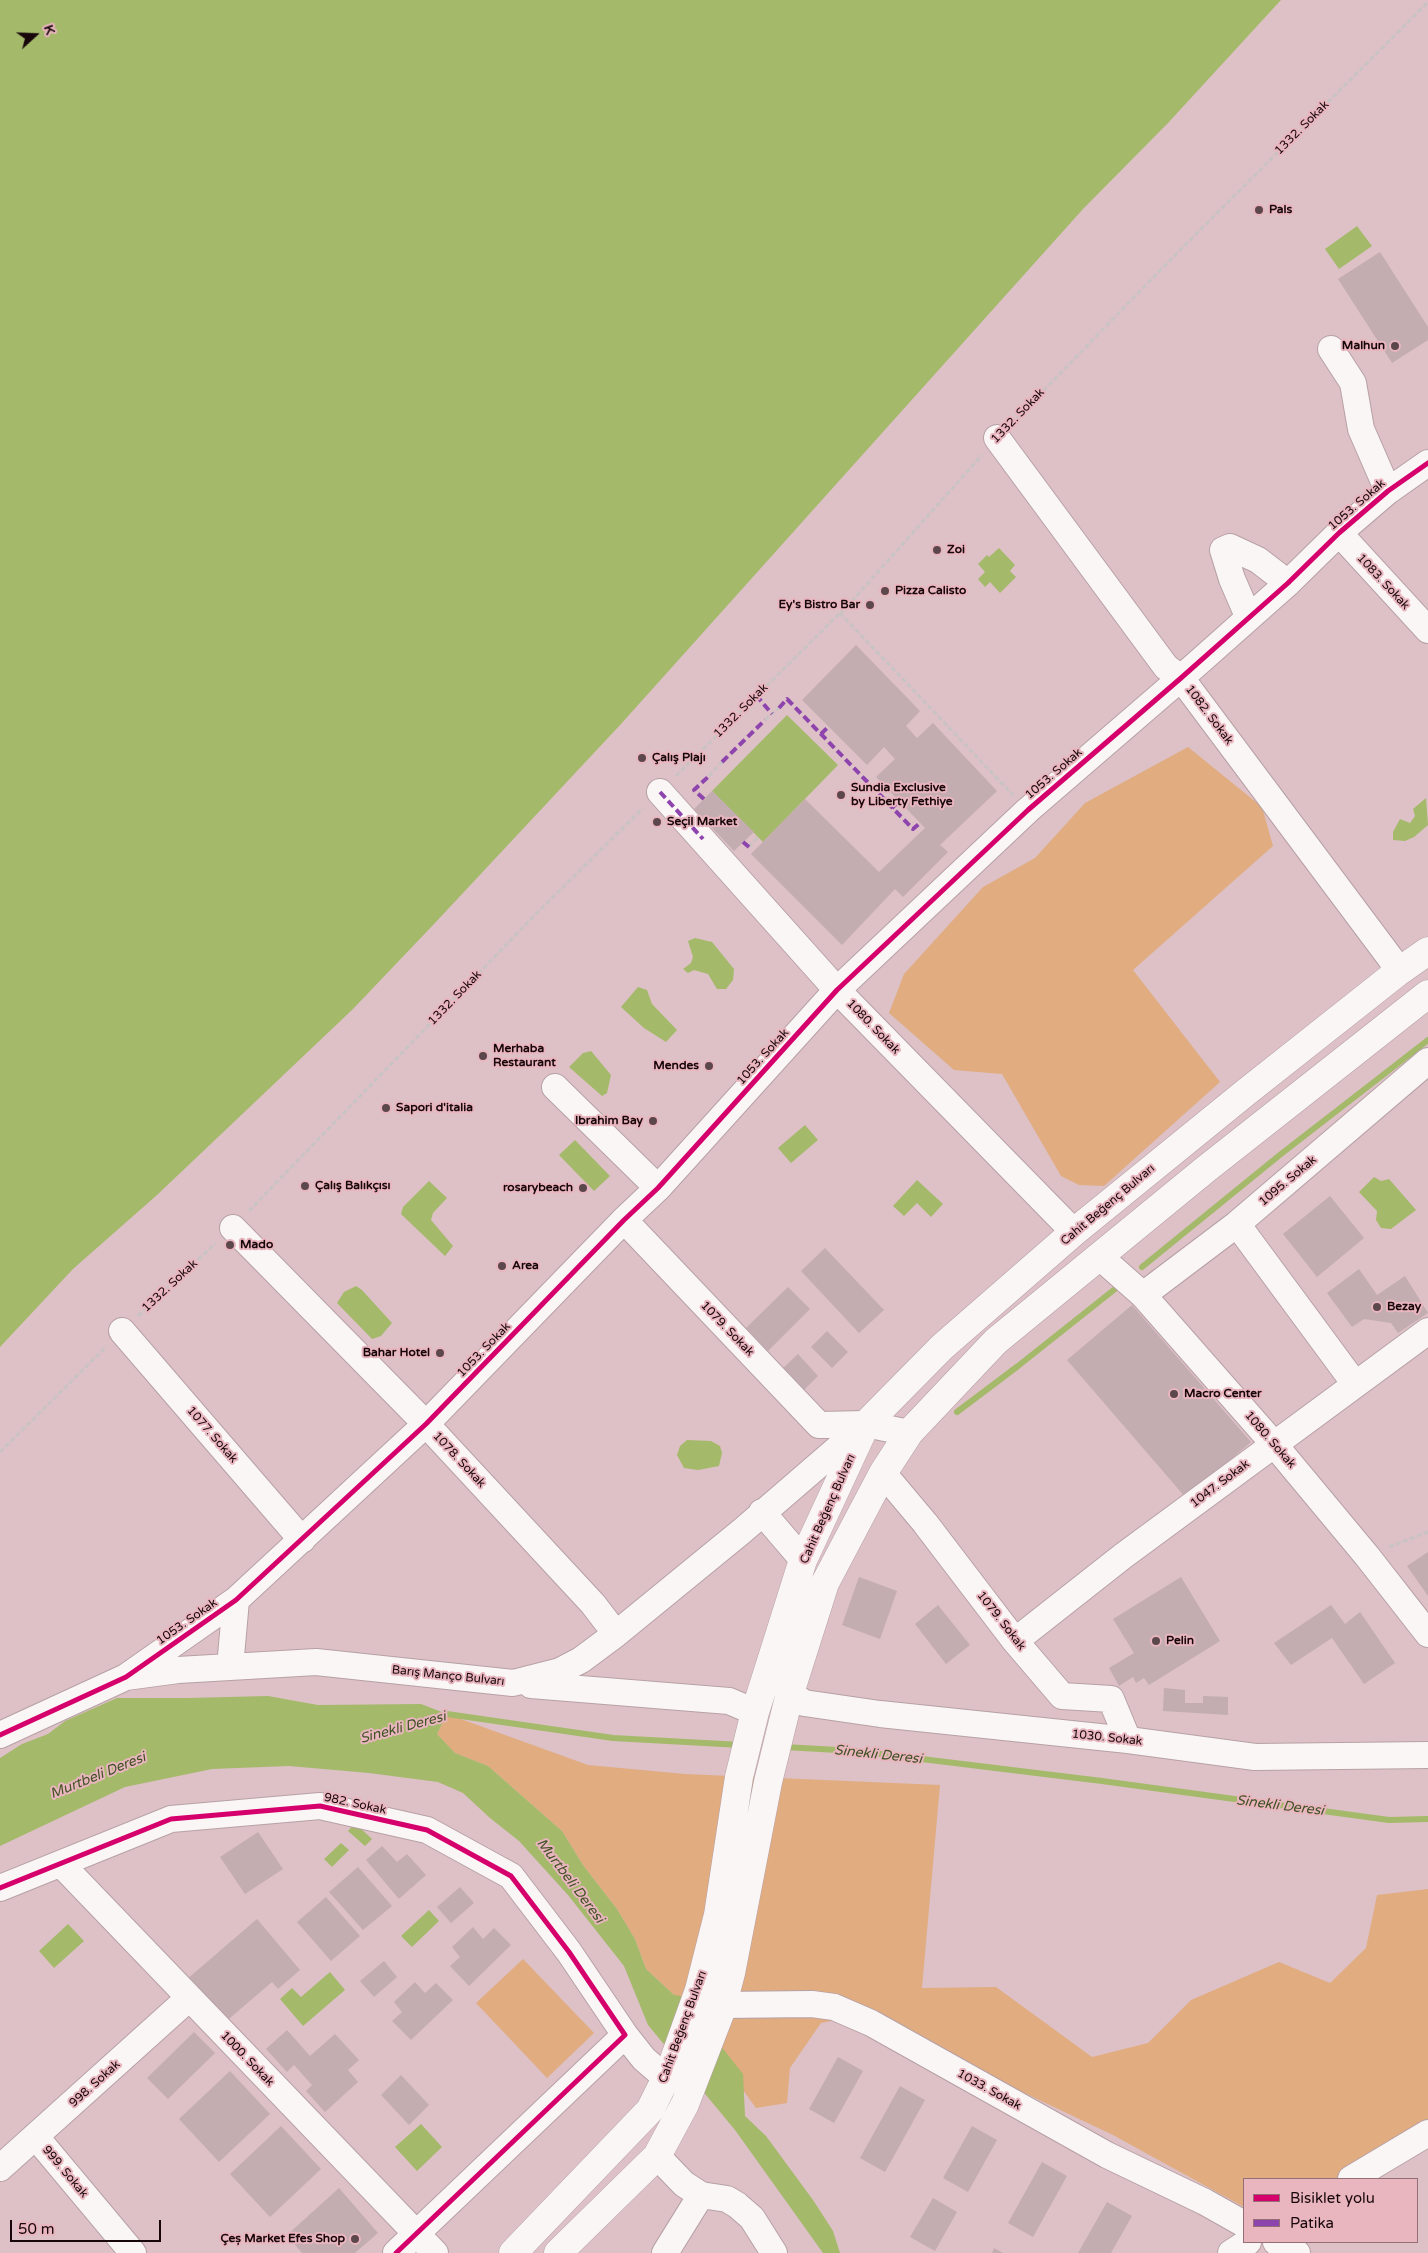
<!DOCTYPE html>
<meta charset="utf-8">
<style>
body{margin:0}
#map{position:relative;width:1428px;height:2253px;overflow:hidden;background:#ddc1c6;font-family:"Varela Round",sans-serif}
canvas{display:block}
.legend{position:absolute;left:1243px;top:2178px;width:175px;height:65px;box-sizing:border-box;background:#e9b5be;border:1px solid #956f76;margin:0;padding:6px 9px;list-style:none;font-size:15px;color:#17060a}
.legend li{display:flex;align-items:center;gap:10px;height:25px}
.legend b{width:25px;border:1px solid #956f76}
.north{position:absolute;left:10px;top:10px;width:50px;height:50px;-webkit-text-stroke:4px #e9b5be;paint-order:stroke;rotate:70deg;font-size:14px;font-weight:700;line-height:20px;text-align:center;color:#17060a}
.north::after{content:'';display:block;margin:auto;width:18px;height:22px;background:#17060a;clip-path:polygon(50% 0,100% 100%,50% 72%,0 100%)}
.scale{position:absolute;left:10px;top:2220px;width:151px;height:22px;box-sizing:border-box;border:2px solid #17060a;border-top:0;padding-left:6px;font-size:15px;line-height:18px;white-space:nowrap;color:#17060a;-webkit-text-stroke:4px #e9b5be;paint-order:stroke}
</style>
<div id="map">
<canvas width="1428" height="2253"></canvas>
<ul class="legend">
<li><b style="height:6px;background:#d6006c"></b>Bisiklet yolu</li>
<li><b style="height:6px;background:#8e44ad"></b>Patika</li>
</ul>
<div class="north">K</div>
<div class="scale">50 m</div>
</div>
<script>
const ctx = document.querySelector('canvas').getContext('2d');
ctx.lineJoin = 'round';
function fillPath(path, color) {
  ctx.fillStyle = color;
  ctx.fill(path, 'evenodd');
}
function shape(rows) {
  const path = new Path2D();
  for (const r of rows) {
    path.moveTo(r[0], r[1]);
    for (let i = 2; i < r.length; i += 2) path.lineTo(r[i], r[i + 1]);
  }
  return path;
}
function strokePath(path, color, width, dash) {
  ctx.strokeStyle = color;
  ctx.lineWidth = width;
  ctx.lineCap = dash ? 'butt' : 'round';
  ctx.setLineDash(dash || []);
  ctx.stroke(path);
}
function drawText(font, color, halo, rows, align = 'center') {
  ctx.font = font + ' "Varela Round",sans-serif';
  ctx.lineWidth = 4;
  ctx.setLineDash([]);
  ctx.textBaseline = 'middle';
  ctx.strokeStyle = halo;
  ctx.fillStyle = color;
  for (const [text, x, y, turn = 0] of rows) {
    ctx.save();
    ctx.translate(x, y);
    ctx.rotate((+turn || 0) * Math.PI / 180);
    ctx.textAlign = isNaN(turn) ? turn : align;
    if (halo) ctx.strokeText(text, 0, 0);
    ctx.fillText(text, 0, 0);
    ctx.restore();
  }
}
fillPath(shape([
 [1188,747,1262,807,1273,846,1133,970,1220,1082,1104,1186,1079,1185,1061,1176,1002,1074,954,1070,889,1013,904,974,983,887,1035,858,1085,803],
 [447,1714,588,1765,685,1774,940,1785,922,1988,996,1987,1092,2057,1148,2043,1191,2000,1279,1962,1330,1983,1366,1948,1377,1895,1428,1889,1428,2125,1388,2151,1337,2179,1244,2179,1244,2207,1113,2135,860,2015,821,2023,790,2068,787,2103,756,2108,674,1995,646,1969,635,1939,617,1909,583,1865,562,1831,488,1766,455,1753,437,1734],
 [523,1959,594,2033,547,2078,476,2003]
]), '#e0ac80');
fillPath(shape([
 [0,0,1281,0,1168,123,1083,209,621,724,434,924,353,1009,157,1195,73,1269,0,1347],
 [1357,226,1372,246,1339,269,1325,249],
 [999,548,1015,565,1010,571,1016,577,1000,593,990,582,985,587,978,579,985,572,978,564,987,555,989,557],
 [787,715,838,765,763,842,712,791],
 [1426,798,1428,825,1414,837,1405,841,1393,840,1393,832,1400,819,1410,823,1415,816,1413,809],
 [695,938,712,942,734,969,733,980,726,989,717,989,708,974,694,970,688,973,683,969,691,963,693,957,688,941],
 [638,987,647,990,652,1004,677,1030,666,1042,644,1028,621,1007],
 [591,1051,611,1075,607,1093,602,1096,569,1067,583,1053],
 [805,1125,818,1140,791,1163,778,1148],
 [575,1140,610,1176,594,1191,559,1155],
 [1374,1177,1381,1181,1389,1179,1416,1210,1391,1229,1381,1228,1376,1220,1377,1211,1359,1192],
 [917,1180,943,1204,931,1217,917,1203,904,1216,893,1206],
 [429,1181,447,1198,433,1213,431,1220,453,1246,445,1256,401,1214,403,1207],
 [356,1286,362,1290,392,1323,381,1336,372,1339,337,1303,344,1292],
 [687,1440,711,1441,720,1446,722,1453,719,1466,698,1470,684,1468,677,1455,680,1446],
 [268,1696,318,1705,421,1704,447,1714,437,1734,455,1753,488,1766,562,1831,583,1865,617,1909,635,1939,646,1969,674,1995,681,1996,743,2074,745,2116,766,2136,813,2200,833,2231,840,2253,823,2253,735,2130,648,2025,624,1966,568,1895,519,1841,490,1818,463,1793,438,1782,369,1773,289,1766,212,1769,125,1787,0,1846,0,1758,22,1744,48,1734,65,1721,117,1698,189,1698],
 [355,1823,372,1839,365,1846,348,1831],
 [341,1843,349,1850,332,1867,324,1859],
 [429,1910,439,1921,412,1947,401,1936],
 [68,1924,84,1941,54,1968,39,1951],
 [330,1972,345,1990,303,2026,280,1999,292,1988,301,1997],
 [421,2124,442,2147,417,2171,395,2147]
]), '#a4b96a');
strokePath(shape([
 [1142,1267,1281,1154,1428,1040],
 [957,1412,1018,1366,1115,1289],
 [439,1716,447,1714,613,1738,741,1745],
 [784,1747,856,1751,1102,1781,1389,1820,1428,1819]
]), '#a4b96a', 6);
fillPath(shape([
 [1380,252,1428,327,1428,340,1392,363,1338,279],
 [856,645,920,711,906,726,917,738,933,723,997,791,940,845,948,852,903,897,895,889,842,945,751,854,805,799,879,872,925,828,876,777,895,759,884,747,867,765,802,700],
 [712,791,754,832,734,851,694,809],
 [1330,1196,1364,1238,1317,1277,1283,1234],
 [825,1248,884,1310,859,1333,801,1271],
 [1359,1269,1377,1295,1405,1276,1428,1313,1398,1333,1391,1323,1364,1319,1352,1327,1327,1293],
 [788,1287,810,1309,768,1351,746,1328],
 [1132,1305,1251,1442,1186,1498,1067,1360],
 [827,1331,848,1352,832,1368,811,1347],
 [798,1354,818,1376,802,1392,781,1370],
 [1428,1552,1428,1596,1407,1566],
 [859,1577,897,1591,880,1639,842,1625],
 [1181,1577,1220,1641,1149,1685,1144,1678,1136,1683,1133,1677,1119,1686,1109,1668,1134,1653,1113,1619],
 [938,1605,970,1645,946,1664,915,1624],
 [1331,1605,1345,1624,1360,1612,1395,1663,1364,1684,1332,1638,1291,1665,1274,1643],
 [1164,1688,1185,1690,1185,1703,1203,1703,1203,1696,1228,1697,1228,1715,1163,1711],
 [258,1832,283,1869,245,1894,220,1857],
 [382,1846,397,1862,407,1854,426,1875,399,1899,366,1860],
 [358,1867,392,1906,363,1930,329,1892],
 [460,1887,474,1903,451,1923,437,1907],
 [326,1897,360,1936,331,1961,297,1922],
 [257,1919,300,1970,278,1989,272,1982,223,2024,186,1980],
 [473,1927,483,1939,494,1928,511,1945,469,1986,450,1966,460,1957,452,1947],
 [384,1961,397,1977,374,1997,360,1981],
 [415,1982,425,1993,436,1983,453,2000,411,2040,392,2021,402,2012,394,2002],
 [287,2030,310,2056,335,2034,359,2060,348,2070,358,2082,325,2112,306,2091,312,2085,294,2065,287,2072,266,2049],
 [194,2032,215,2053,168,2099,147,2078],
 [838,2057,863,2071,834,2123,809,2109],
 [230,2071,270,2114,219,2162,179,2119],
 [401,2075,429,2105,409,2125,381,2095],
 [900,2086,925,2100,885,2172,860,2158],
 [281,2126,321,2169,270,2217,230,2174],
 [972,2126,997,2140,968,2192,943,2178],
 [1042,2162,1067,2176,1033,2237,1008,2223],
 [339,2188,378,2233,355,2253,302,2253,287,2235],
 [933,2198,957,2212,935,2251,910,2237],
 [1107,2202,1132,2216,1111,2253,1078,2253],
 [994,2248,1003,2253,992,2253]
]), '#c3adb1');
const minor = shape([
 [1331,349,1353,383,1361,429,1388,491],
 [997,438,1166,667,1181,678,1391,959,1398,972],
 [1339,533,1428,630],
 [1248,616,1232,579,1223,550,1230,547,1258,560,1288,583],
 [660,792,837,990,1074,1232],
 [555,1087,658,1188],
 [624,1220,819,1425,866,1424,909,1433],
 [1237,1224,1355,1384],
 [233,1228,426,1424,593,1604,616,1634],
 [1100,1257,1143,1295,1273,1443,1367,1556,1428,1634],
 [1143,1295,1237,1224,1428,1061],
 [122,1331,302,1540],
 [883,1473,925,1523,1015,1641,1062,1696,1111,1699,1128,1740],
 [762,1512,803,1560],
 [1015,1641,1123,1556,1428,1331],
 [230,1667,236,1600],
 [126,1677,236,1600,426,1424,624,1220,658,1188,837,990,1028,810,1181,678,1288,583,1339,533,1388,491,1428,463],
 [531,1685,729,1701,755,1712],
 [790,1693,804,1703,880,1714,1128,1740,1255,1757,1428,1755],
 [0,1735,126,1677,178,1670,316,1662,513,1683,560,1671,581,1660,616,1634,742,1531,866,1424],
 [61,1864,435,2253],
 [0,1888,171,1819,320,1806,427,1830,511,1876,569,1952,625,2035,644,2059,666,2078],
 [722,2005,812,2004,834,2007,871,2023,1107,2155,1205,2202,1244,2224],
 [36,2137,133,2253],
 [657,2156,684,2184,701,2195,727,2199,737,2205,752,2218,774,2253],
 [0,2168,189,1998],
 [1351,2179,1428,2133],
 [1276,2242,1297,2253],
 [396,2253,625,2035],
 [665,2253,701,2195],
 [1231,2253,1248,2242]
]);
const major = shape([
 [513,2253,650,2110,671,2068,699,1990,718,1915,739,1777,755,1712,803,1560,866,1424,942,1347,1074,1232,1245,1093,1398,972,1428,951],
 [558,2253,657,2156,685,2104,721,2011,731,1973,768,1782,790,1693,825,1583,883,1473,909,1433,996,1341,1206,1169,1428,994]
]);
strokePath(minor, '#b7a1a5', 28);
strokePath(major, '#b7a1a5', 29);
strokePath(shape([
 [1012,423,1177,253,1428,2],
 [840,613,1013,795],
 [765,720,779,708],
 [676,776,852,601,982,455],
 [709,776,722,762],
 [749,847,758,837],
 [249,1211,536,914,643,808],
 [138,1316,216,1243],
 [0,1452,107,1346],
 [1389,1547,1428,1532]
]), '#cac3c4', 3, [5, 2.5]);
strokePath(minor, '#faf6f6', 26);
strokePath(major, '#faf6f6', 28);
strokePath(shape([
 [756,695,772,714],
 [779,708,787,699,913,829,920,823],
 [821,734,828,727],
 [722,762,765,720],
 [660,792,703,839],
 [704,799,694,790,709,776],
 [892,808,899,801],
 [743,842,749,847]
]), '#8e44ad', 4, [8, 4]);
strokePath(shape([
 [0,1735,126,1677,236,1600,426,1424,624,1220,658,1188,837,990,1028,810,1181,678,1288,583,1339,533,1388,491,1428,463],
 [0,1888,171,1819,320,1806,427,1830,511,1876,569,1952,625,2035,396,2253]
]), '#d6006c', 5);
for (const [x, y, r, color] of [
 [1259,210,5,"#5c474c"],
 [1395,346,5,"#5c474c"],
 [937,550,5,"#5c474c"],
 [885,591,5,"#5c474c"],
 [870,605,5,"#5c474c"],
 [642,758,5,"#5c474c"],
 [841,795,5,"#5c474c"],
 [657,822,5,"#5c474c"],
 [483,1056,5,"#5c474c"],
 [709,1066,5,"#5c474c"],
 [386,1108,5,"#5c474c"],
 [653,1121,5,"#5c474c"],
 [305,1186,5,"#5c474c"],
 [583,1188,5,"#5c474c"],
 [230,1245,5,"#5c474c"],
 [502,1266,5,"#5c474c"],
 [1377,1307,5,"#5c474c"],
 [440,1353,5,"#5c474c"],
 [1174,1394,5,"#5c474c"],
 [1156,1641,5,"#5c474c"],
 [355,2239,5,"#5c474c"]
]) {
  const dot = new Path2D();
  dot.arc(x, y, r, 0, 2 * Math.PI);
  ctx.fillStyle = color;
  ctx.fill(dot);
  strokePath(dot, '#e9b5be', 2);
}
drawText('12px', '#17060a', '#e9b5be', [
 ["1332. Sokak",1302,128,-45],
 ["1332. Sokak",1018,416,-46],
 ["1053. Sokak",1357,505,-41],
 ["1083. Sokak",1383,582,47],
 ["1332. Sokak",741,711,-45],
 ["1082. Sokak",1209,715,53],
 ["1053. Sokak",1054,774,-41],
 ["1332. Sokak",455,998,-46],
 ["1080. Sokak",873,1027,46],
 ["1053. Sokak",763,1057,-48],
 ["1095. Sokak",1288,1181,-40],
 ["Cahit Beğenç Bulvarı",1108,1205,-40],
 ["1332. Sokak",170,1286,-43],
 ["1079. Sokak",727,1329,46],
 ["1053. Sokak",484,1350,-46],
 ["1077. Sokak",212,1435,49],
 ["1080. Sokak",1270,1440,49],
 ["1078. Sokak",459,1460,47],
 ["1047. Sokak",1220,1484,-37],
 ["Cahit Beğenç Bulvarı",828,1509,-66],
 ["1079. Sokak",1001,1621,52],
 ["1053. Sokak",187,1622,-35],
 ["Barış Manço Bulvarı",448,1676,6],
 ["1030. Sokak",1107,1738,6],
 ["982. Sokak",355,1804,12],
 ["Cahit Beğenç Bulvarı",683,2027,-70],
 ["1000. Sokak",247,2059,46],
 ["998. Sokak",95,2084,-42],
 ["1033. Sokak",989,2090,29],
 ["999. Sokak",65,2172,50]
]);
drawText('bold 12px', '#17060a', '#e9b5be', [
 ["Pals",1269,210],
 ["Malhun",1385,346,"right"],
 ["Zoi",947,550],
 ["Pizza Calisto",895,591],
 ["Ey's Bistro Bar",860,605,"right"],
 ["Çalış Plajı",652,758],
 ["Sundia Exclusive",851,788],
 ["by Liberty Fethiye",851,802],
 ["Seçil Market",667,822],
 ["Merhaba",493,1049],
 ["Restaurant",493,1063],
 ["Mendes",699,1066,"right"],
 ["Sapori d'italia",396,1108],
 ["Ibrahim Bay",643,1121,"right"],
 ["Çalış Balıkçısı",315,1186],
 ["rosarybeach",573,1188,"right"],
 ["Mado",240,1245],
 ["Area",512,1266],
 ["Bezay",1387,1307],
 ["Bahar Hotel",430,1353,"right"],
 ["Macro Center",1184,1394],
 ["Pelin",1166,1641],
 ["Çeș Market Efes Shop",345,2239,"right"]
], 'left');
drawText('italic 14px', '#415225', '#e9b5be', [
 ["Sinekli Deresi",403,1728,-15],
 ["Sinekli Deresi",878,1755,6],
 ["Murtbeli Deresi",98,1776,-22],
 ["Sinekli Deresi",1280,1806,7],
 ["Murtbeli Deresi",570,1881,53]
]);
</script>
